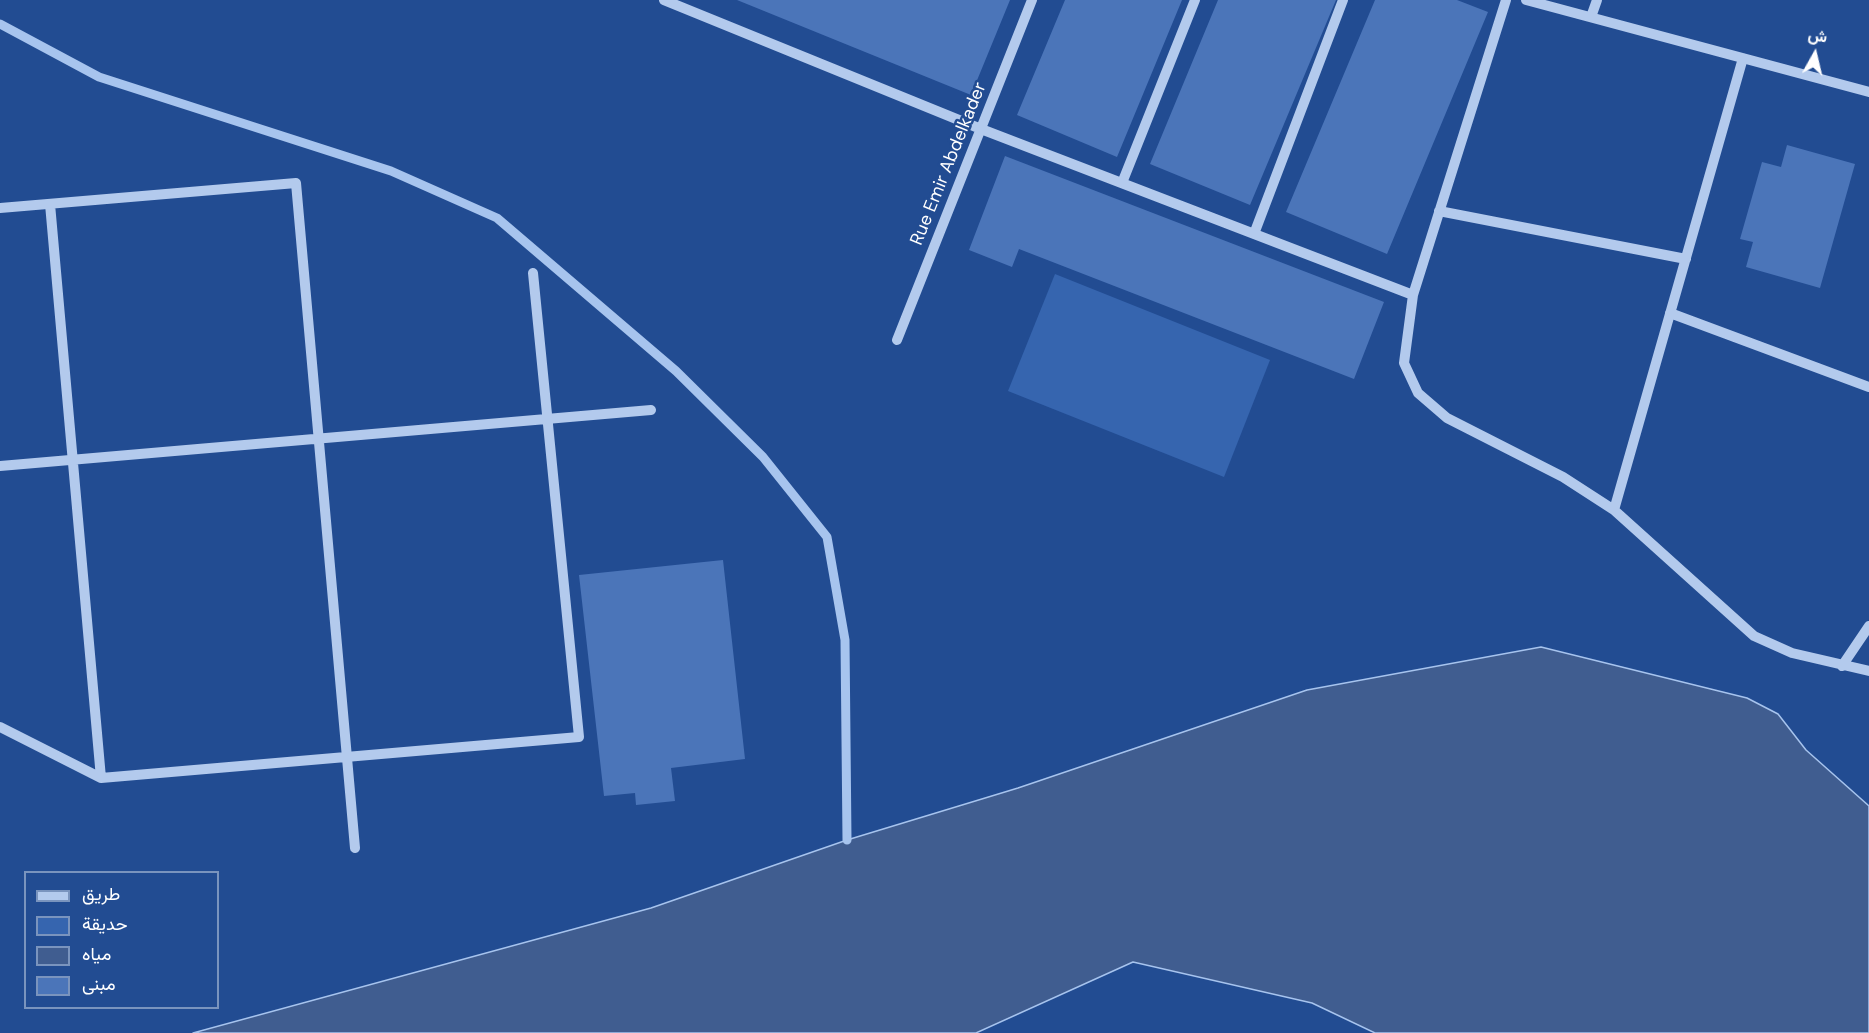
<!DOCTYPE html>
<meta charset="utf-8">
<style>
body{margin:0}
#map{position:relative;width:1869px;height:1033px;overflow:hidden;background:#224c92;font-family:"DM Sans",Vazirmatn,sans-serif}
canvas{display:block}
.legend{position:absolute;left:24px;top:871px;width:195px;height:138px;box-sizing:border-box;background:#224c92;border:2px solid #7a94be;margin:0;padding:8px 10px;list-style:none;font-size:18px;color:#fff}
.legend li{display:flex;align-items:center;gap:12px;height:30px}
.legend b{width:30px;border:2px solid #7a94be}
.north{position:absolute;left:1785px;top:24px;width:60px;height:60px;-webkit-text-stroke:4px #224c92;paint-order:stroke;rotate:8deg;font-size:16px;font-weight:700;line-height:24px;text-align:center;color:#fff}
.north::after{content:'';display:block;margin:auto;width:21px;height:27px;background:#fff;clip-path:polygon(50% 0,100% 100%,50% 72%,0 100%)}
</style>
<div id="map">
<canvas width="1869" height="1033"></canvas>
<ul class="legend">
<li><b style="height:8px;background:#b3caed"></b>طريق</li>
<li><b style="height:16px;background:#3665af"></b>حديقة</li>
<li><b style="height:16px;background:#405d90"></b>مياه</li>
<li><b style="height:16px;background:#4b75b9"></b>مبنى</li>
</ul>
<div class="north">ش</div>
</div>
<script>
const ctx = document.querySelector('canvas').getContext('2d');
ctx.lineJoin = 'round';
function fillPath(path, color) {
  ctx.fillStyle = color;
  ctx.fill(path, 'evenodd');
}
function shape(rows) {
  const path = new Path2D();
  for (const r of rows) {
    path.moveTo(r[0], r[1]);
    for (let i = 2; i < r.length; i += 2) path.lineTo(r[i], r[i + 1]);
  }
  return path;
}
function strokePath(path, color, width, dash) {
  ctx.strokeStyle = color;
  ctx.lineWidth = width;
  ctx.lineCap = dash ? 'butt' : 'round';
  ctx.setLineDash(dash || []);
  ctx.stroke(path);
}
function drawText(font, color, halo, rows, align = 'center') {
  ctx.font = font + ' "DM Sans",sans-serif';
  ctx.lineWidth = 5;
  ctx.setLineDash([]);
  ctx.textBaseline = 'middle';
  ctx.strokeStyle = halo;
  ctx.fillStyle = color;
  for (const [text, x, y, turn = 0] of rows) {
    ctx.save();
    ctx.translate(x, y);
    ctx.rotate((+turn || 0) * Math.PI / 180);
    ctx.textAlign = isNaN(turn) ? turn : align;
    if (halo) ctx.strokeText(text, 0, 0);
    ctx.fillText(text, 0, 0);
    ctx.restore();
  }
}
fillPath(shape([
 [1055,274,1270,360,1224,477,1008,391]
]), '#3665af');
const water = shape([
 [1541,647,1747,698,1778,714,1806,750,1869,806,1869,1033,1375,1033,1312,1003,1133,962,976,1033,193,1033,651,908,847,840,1018,788,1307,690,1541,647]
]);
fillPath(water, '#405d90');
strokePath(water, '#a7c4ee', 1.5);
strokePath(shape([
 [0,24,99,77,391,171,497,218,676,371,763,457,827,537,845,640,847,840]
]), '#a7c4ee', 9);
fillPath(shape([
 [737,0,1010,0,971,95],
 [1065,0,1182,0,1117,157,1017,115],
 [1218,0,1336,0,1250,205,1150,164],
 [1375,0,1457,0,1488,12,1387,254,1286,212],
 [1787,145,1855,164,1820,288,1746,267,1753,242,1740,239,1762,162,1781,167],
 [1005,156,1384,302,1354,379,1019,249,1012,267,969,250],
 [723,560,745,759,671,768,675,801,636,805,635,793,604,796,579,575]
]), '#4b75b9');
strokePath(shape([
 [664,0,981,129,1413,295],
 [1506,0,1413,295,1404,363,1418,393,1447,418,1563,477,1614,510,1754,636,1792,653,1869,671],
 [1526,0,1869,92],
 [1591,17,1597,0],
 [1122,183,1195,0],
 [50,204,101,778],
 [0,208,296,183,355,848],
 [1439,211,1686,259],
 [1254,234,1343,0],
 [1670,313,1869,387],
 [897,340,1032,0],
 [0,466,651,410],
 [1614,510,1743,58],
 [1842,666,1869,626],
 [0,727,101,778,579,737,533,273]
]), '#b3caed', 10);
drawText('18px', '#fff', '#224c92', [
 ["Rue Emir Abdelkader",949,164,-68]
]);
</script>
